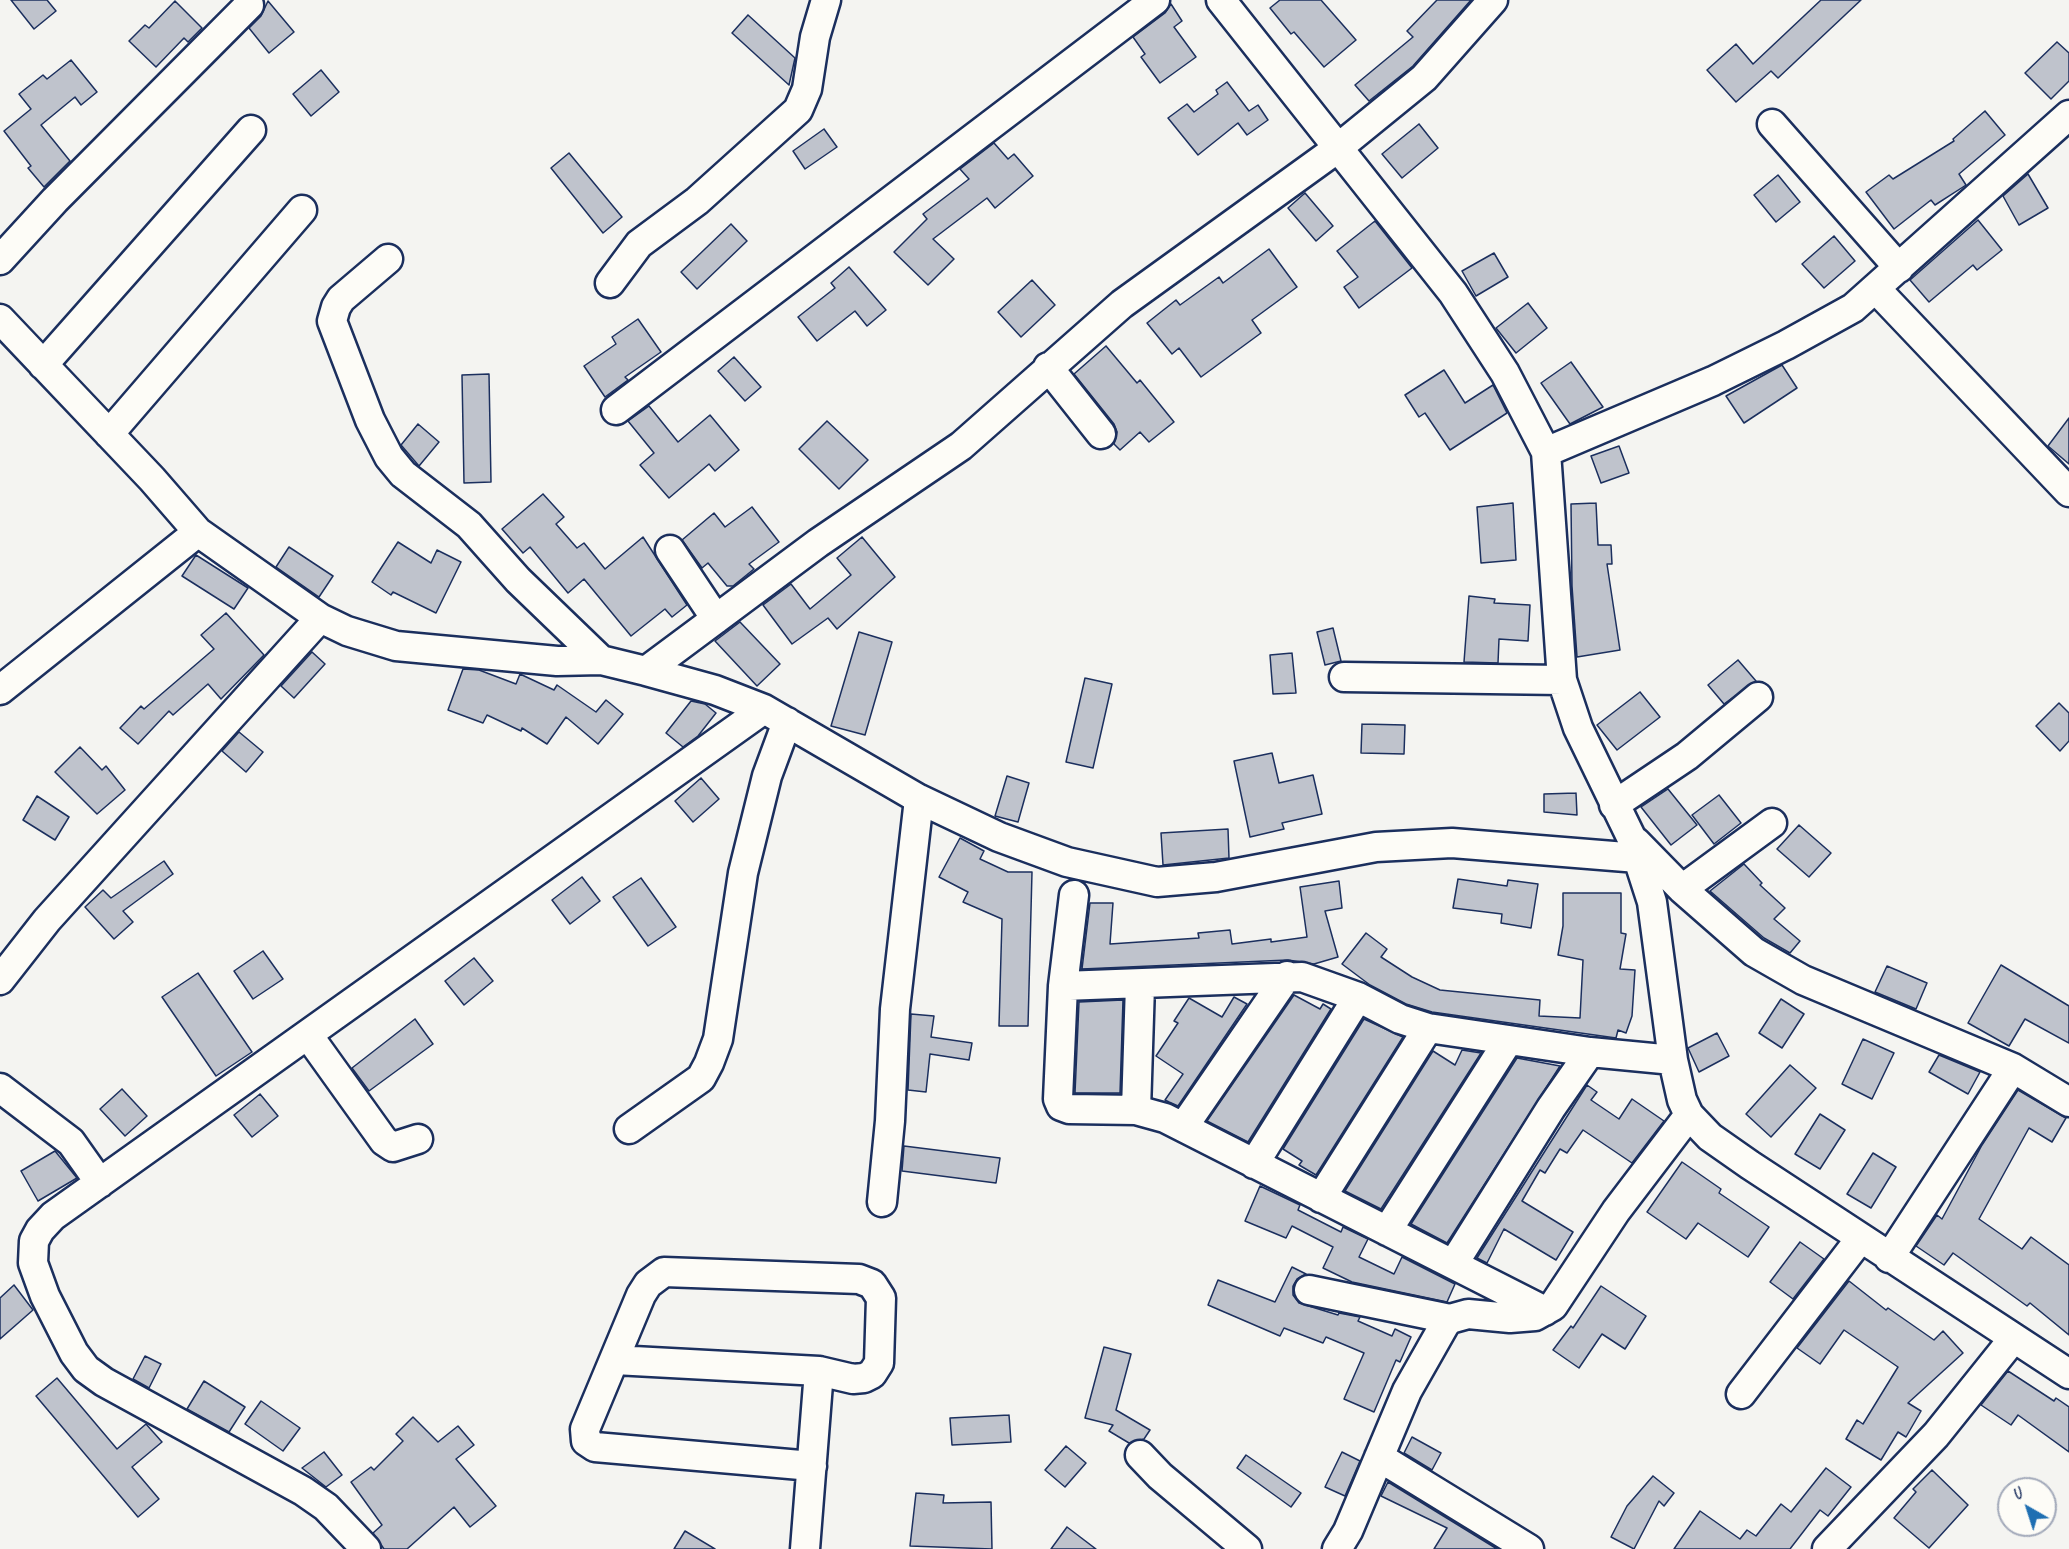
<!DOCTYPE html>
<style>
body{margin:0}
#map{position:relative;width:2069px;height:1549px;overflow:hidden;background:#f4f4f1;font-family:Caveat,sans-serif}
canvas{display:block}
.north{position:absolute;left:1997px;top:1477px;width:60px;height:60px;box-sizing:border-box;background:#fdfcf7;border:2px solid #a3aaba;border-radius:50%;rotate:321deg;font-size:16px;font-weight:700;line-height:24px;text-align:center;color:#1b2f5e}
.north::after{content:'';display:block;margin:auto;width:21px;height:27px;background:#1f6fb2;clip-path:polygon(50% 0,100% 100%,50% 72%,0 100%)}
</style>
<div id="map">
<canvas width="2069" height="1549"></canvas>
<div class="north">U</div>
</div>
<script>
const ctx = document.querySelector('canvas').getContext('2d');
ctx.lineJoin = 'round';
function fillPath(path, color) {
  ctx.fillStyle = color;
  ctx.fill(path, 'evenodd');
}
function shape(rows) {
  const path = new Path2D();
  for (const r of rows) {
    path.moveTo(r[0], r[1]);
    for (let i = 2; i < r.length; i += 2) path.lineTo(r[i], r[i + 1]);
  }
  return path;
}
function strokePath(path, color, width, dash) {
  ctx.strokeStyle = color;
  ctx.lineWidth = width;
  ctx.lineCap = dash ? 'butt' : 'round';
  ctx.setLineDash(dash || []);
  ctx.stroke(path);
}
const building = shape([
 [11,0,47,0,56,11,34,29,11,0],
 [1280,0,1321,0,1356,40,1324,67,1294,32,1291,34,1270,8,1280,0],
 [1437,0,1471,0,1413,66,1369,101,1355,85,1413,37,1407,31,1437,0],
 [1821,0,1861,0,1778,78,1771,71,1736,102,1707,70,1736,44,1753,64,1821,0],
 [175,1,202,28,188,42,184,38,156,67,129,41,145,25,149,28,175,1],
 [268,1,294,32,269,53,249,28,261,16,268,1],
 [1171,4,1182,21,1174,27,1196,57,1160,83,1141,57,1145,54,1133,37,1165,13,1171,4],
 [748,15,795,58,789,85,732,33,748,15],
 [2057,42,2069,53,2069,81,2051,99,2025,73,2057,42],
 [71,60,97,92,81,105,75,97,41,125,70,161,44,187,28,168,31,166,4,131,31,109,19,94,43,75,47,79,71,60],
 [321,70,339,92,311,116,293,94,321,70],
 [1227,82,1249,111,1258,105,1268,120,1247,135,1238,123,1198,155,1168,118,1187,104,1194,112,1218,94,1216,90,1227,82],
 [1985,111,2005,135,1959,174,1966,185,1963,187,1935,205,1931,200,1894,229,1866,192,1889,175,1893,179,1954,141,1953,139,1985,111],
 [1419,124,1438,148,1402,178,1382,154,1419,124],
 [824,129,837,147,805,169,793,151,824,129],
 [994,143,1008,159,1014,154,1033,176,995,208,987,198,933,239,954,259,928,285,894,252,927,219,923,214,969,179,960,169,994,143],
 [569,153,622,217,603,233,551,168,569,153],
 [2028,174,2048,208,2019,225,2003,196,2028,174],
 [1778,175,1800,202,1776,222,1754,195,1778,175],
 [1305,193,1333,226,1316,241,1288,208,1305,193],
 [1978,220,2002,250,1977,270,1973,265,1929,302,1910,280,1978,220],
 [1375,221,1412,268,1359,308,1344,287,1358,277,1337,251,1375,221],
 [731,224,747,241,697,289,681,272,731,224],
 [1834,236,1855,261,1824,288,1802,264,1834,236],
 [1269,249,1297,287,1252,320,1261,333,1201,377,1179,348,1172,354,1147,323,1176,300,1180,305,1219,277,1223,283,1269,249],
 [1494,253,1508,277,1476,296,1462,271,1494,253],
 [849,267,886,310,867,326,855,311,817,341,798,317,835,288,831,283,849,267],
 [1032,280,1055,305,1021,337,998,312,1032,280],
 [1528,303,1547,328,1516,353,1496,328,1528,303],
 [638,319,661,352,625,377,628,380,605,397,584,366,616,344,612,337,638,319],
 [1106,346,1137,383,1140,380,1174,422,1149,442,1140,432,1120,450,1114,444,1117,432,1114,424,1074,374,1106,346],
 [734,357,761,387,745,401,718,371,734,357],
 [1571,362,1603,407,1570,424,1541,383,1571,362],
 [1782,365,1797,388,1744,423,1726,396,1782,365],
 [1444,370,1465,403,1493,385,1507,413,1450,450,1425,413,1419,417,1405,395,1444,370],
 [489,374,491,482,464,483,462,375,489,374],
 [649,406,678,442,710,415,739,450,715,471,709,464,669,498,640,465,654,453,628,421,649,406],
 [2069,418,2069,464,2048,446,2069,418],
 [827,421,868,460,839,489,799,449,827,421],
 [418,424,439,442,419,466,401,445,418,424],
 [1619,446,1629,473,1601,483,1591,456,1619,446],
 [543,494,564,517,556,524,577,548,584,543,605,569,643,537,687,605,672,617,665,609,631,636,584,579,568,593,530,547,523,553,502,529,543,494],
 [1513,503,1516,560,1481,563,1477,507,1513,503],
 [1596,503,1598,545,1611,545,1612,564,1607,564,1620,650,1577,657,1572,586,1571,504,1596,503],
 [752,507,779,542,749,564,754,569,733,586,727,586,708,563,702,568,682,540,714,513,725,527,752,507],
 [862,537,895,577,837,629,828,618,792,644,763,605,791,584,810,609,851,575,837,558,862,537],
 [398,542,431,563,437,550,461,562,436,613,393,592,391,595,372,582,398,542],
 [289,547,333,576,319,597,276,567,289,547],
 [196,555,248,588,234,609,182,576,196,555],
 [1469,596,1495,599,1494,603,1530,605,1528,641,1499,639,1498,663,1464,662,1469,596],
 [226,613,264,655,221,699,208,684,173,715,169,711,138,744,120,728,141,706,144,709,214,649,201,635,226,613],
 [740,622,780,664,757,686,715,641,740,622],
 [1333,628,1341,661,1325,665,1317,632,1333,628],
 [859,632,892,642,865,735,831,726,859,632],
 [312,652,325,664,294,698,281,686,312,652],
 [1292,653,1296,693,1273,694,1270,655,1292,653],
 [1738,660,1756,681,1724,704,1708,685,1738,660],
 [463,669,479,670,516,684,520,674,554,690,557,685,596,712,606,700,623,714,598,744,566,717,547,744,522,728,521,731,487,715,483,723,448,710,463,669],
 [1085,678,1112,684,1093,768,1066,762,1085,678],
 [1640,692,1660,717,1617,750,1597,725,1640,692],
 [691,701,705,704,716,713,698,736,683,747,666,733,691,701],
 [2059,703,2069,713,2069,741,2060,751,2036,726,2059,703],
 [1362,724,1405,725,1404,754,1361,753,1362,724],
 [239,732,263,752,246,772,222,751,239,732],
 [80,747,102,770,106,766,125,790,97,814,55,772,80,747],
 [1272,753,1279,783,1313,775,1322,814,1282,823,1284,829,1250,837,1234,761,1272,753],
 [1007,776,1029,783,1018,822,995,816,1007,776],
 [701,778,719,799,693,822,675,801,701,778],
 [1668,789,1697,825,1671,845,1641,807,1668,789],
 [1576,793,1577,815,1544,812,1544,794,1576,793],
 [1719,795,1741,823,1714,844,1692,815,1719,795],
 [37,796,69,817,55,840,23,820,37,796],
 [1799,825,1831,853,1809,877,1777,849,1799,825],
 [1228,829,1229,858,1163,865,1161,833,1228,829],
 [960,838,984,851,980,859,1008,872,1032,872,1028,1026,999,1026,1002,919,963,902,968,892,939,877,960,838],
 [164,861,173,874,123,911,133,922,114,939,85,907,103,890,111,898,164,861],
 [1744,864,1762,883,1760,885,1785,908,1774,919,1800,941,1790,953,1764,938,1710,891,1744,864],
 [582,877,600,901,570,924,552,900,582,877],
 [641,878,676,927,648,946,613,897,641,878],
 [1458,879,1507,886,1508,880,1538,884,1531,928,1501,923,1502,914,1453,908,1458,879],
 [1339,881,1342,908,1325,911,1338,957,1314,964,1288,960,1082,969,1090,903,1113,903,1110,944,1199,938,1198,933,1230,930,1232,944,1271,939,1271,942,1307,937,1300,887,1339,881],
 [1563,893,1621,893,1621,933,1626,934,1620,969,1635,970,1632,1016,1626,1033,1618,1030,1616,1038,1432,1012,1406,1004,1370,985,1342,964,1366,933,1387,949,1381,957,1412,977,1440,990,1540,1000,1539,1016,1580,1018,1583,960,1558,955,1563,926,1563,893],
 [263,951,283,979,253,999,234,971,263,951],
 [474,958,493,981,464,1005,445,981,474,958],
 [2001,965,2069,1006,2069,1043,2025,1019,2009,1046,1968,1023,2001,965],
 [1887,966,1927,983,1916,1009,1875,992,1887,966],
 [198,973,252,1052,216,1076,162,997,198,973],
 [1294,995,1320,1009,1323,1004,1331,1009,1248,1142,1207,1121,1294,995],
 [1234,997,1247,1004,1178,1106,1169,1102,1165,1100,1183,1074,1156,1056,1178,1023,1174,1021,1189,998,1222,1017,1234,997],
 [1781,999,1804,1014,1782,1048,1759,1033,1781,999],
 [1123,1000,1120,1093,1075,1093,1079,1002,1123,1000],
 [911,1014,934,1016,931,1037,972,1043,969,1060,930,1054,926,1092,908,1090,911,1014],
 [415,1019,433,1044,369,1091,352,1068,415,1019],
 [1364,1019,1403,1037,1316,1175,1299,1165,1302,1161,1283,1149,1364,1019],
 [1717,1033,1729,1056,1699,1072,1688,1048,1717,1033],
 [1863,1039,1894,1053,1872,1099,1842,1084,1863,1039],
 [1462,1050,1481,1053,1381,1209,1345,1191,1433,1051,1455,1065,1462,1050],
 [1939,1055,1980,1072,1968,1094,1929,1072,1939,1055],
 [1517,1058,1560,1066,1447,1243,1411,1224,1517,1058],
 [1790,1065,1816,1088,1771,1137,1746,1114,1790,1065],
 [1587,1085,1597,1092,1591,1100,1619,1119,1632,1099,1664,1121,1632,1163,1583,1130,1567,1153,1560,1149,1545,1173,1540,1170,1522,1201,1573,1232,1556,1260,1504,1229,1487,1263,1477,1258,1587,1085],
 [122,1089,147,1116,125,1136,100,1109,122,1089],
 [2018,1090,2066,1118,2052,1142,2029,1128,1979,1219,2022,1249,2031,1237,2069,1265,2069,1335,2030,1303,2027,1306,1953,1253,1944,1265,1916,1246,1937,1215,1942,1219,1982,1145,2018,1090],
 [260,1094,278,1116,252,1137,234,1115,260,1094],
 [1820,1114,1845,1130,1820,1169,1795,1154,1820,1114],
 [904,1146,1000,1158,996,1183,902,1171,904,1146],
 [55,1151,77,1178,38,1201,21,1171,55,1151],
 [1873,1153,1896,1167,1871,1208,1847,1194,1873,1153],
 [1682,1162,1721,1189,1719,1193,1769,1227,1748,1257,1698,1223,1686,1239,1647,1212,1682,1162],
 [1260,1186,1300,1205,1298,1210,1341,1232,1343,1227,1368,1239,1359,1257,1394,1274,1402,1257,1455,1284,1447,1302,1352,1282,1323,1268,1333,1247,1292,1226,1286,1238,1245,1221,1260,1186],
 [1800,1242,1824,1259,1793,1299,1770,1282,1800,1242],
 [1292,1267,1306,1274,1297,1279,1293,1286,1293,1295,1299,1303,1338,1315,1339,1313,1360,1317,1358,1321,1392,1336,1395,1329,1411,1337,1400,1362,1396,1360,1374,1412,1344,1399,1364,1353,1326,1337,1323,1343,1284,1328,1280,1336,1208,1305,1218,1280,1275,1302,1292,1267],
 [1849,1281,1886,1310,1888,1308,1934,1340,1943,1331,1963,1353,1908,1403,1921,1411,1906,1437,1898,1432,1881,1460,1846,1439,1857,1420,1863,1424,1898,1367,1844,1330,1820,1364,1797,1348,1849,1281],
 [14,1285,33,1310,0,1339,0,1298,14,1285],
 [1601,1286,1646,1316,1625,1349,1602,1334,1579,1368,1553,1350,1571,1326,1573,1328,1601,1286],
 [1104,1347,1131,1354,1116,1410,1150,1430,1144,1439,1129,1443,1109,1431,1113,1425,1085,1418,1104,1347],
 [145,1356,161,1364,149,1388,133,1379,145,1356],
 [2008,1371,2054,1401,2056,1398,2069,1407,2069,1452,2018,1415,2011,1425,1981,1405,2008,1371],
 [57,1378,117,1449,146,1424,162,1442,132,1467,159,1499,138,1517,36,1396,57,1378],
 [204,1381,245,1407,229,1432,187,1409,204,1381],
 [261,1401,300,1428,283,1451,245,1424,261,1401],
 [1009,1415,1011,1442,952,1445,950,1418,1009,1415],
 [413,1417,438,1442,458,1426,474,1445,456,1459,496,1506,470,1527,454,1507,407,1549,384,1549,373,1533,382,1525,351,1482,371,1467,374,1470,403,1441,396,1434,413,1417],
 [1412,1437,1441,1453,1432,1470,1404,1453,1412,1437],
 [1066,1446,1086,1463,1065,1487,1045,1470,1066,1446],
 [324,1452,342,1475,326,1487,302,1468,324,1452],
 [1342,1452,1360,1461,1345,1496,1325,1487,1342,1452],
 [1246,1455,1301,1493,1291,1507,1237,1468,1246,1455],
 [1826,1468,1851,1487,1828,1516,1820,1510,1790,1549,1674,1549,1700,1511,1740,1539,1747,1530,1756,1536,1781,1504,1791,1512,1826,1468],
 [1932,1470,1968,1505,1929,1548,1894,1518,1916,1492,1913,1489,1932,1470],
 [1653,1476,1674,1493,1664,1506,1659,1501,1634,1549,1611,1537,1627,1506,1653,1476],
 [1388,1482,1497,1549,1434,1549,1447,1528,1381,1496,1388,1482],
 [916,1493,944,1495,943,1503,991,1502,992,1549,910,1546,916,1493],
 [1067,1527,1096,1549,1051,1549,1067,1527],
 [685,1531,715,1549,674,1549,685,1531]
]);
fillPath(building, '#bfc3cc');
strokePath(building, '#1b2f5e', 1.5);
const minor = shape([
 [1221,0,1453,293,1505,373,1546,452,1562,680,1578,728,1631,837,1652,902,1673,1060,1682,1100,1689,1115,1710,1137,1750,1165,2069,1374],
 [1772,124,1899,268],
 [388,259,341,299,336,307,332,321,370,420,389,457,403,474,469,525,518,580,601,660],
 [0,260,55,200,249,5],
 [610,283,639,244,697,201,798,110,807,89,815,37,826,0],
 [1876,289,2069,492],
 [0,319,152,479,198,532,320,618,347,631,396,646,557,661,601,660,646,671,818,543,961,446,1122,304,1338,148,1424,78,1493,0],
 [43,365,251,130],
 [1048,367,1101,434],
 [616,410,1155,0],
 [109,434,302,210],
 [1546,452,1713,381,1786,345,1853,308,2069,115],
 [670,550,716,619],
 [646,671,715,690,764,709,919,799,999,837,1067,862,1157,882,1216,877,1376,847,1452,843,1638,858],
 [1344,677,1562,680],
 [0,690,198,532],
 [1614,805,1687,756,1758,697],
 [1636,842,1682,889,1754,952,1803,980,2013,1068,2069,1102],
 [1682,889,1772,823],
 [1074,895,1063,986,1058,1099,1061,1106,1069,1109,1136,1110,1165,1118,1545,1311],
 [0,980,47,920,320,618],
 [1063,986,1302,977,1358,997,1400,1019,1428,1028,1590,1052,1673,1060],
 [308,1035,384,1141,393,1147,418,1139],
 [0,1088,71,1142,100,1183],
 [1136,1110,1140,985],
 [1184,1126,1287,976],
 [629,1129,701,1078,709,1063,718,1039,743,873,767,776,787,722],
 [1254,1164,1358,997],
 [1321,1198,1428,1028],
 [882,1202,890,1121,895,1009,919,799],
 [1387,1231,1508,1041],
 [1889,1258,2013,1068],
 [1454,1263,1551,1108,1590,1052],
 [1309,1290,1450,1319],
 [615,1360,819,1371,853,1379,864,1378,872,1374,879,1363,881,1298,872,1284,859,1279,664,1272,648,1284,641,1295,585,1429,586,1441,595,1447,812,1466],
 [1741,1394,1860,1239],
 [1140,1455,1160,1476,1247,1549],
 [1379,1457,1529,1549],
 [366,1549,326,1507,303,1491,104,1382,86,1369,74,1353,45,1296,33,1263,34,1241,40,1230,53,1216,764,709],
 [805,1549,819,1371],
 [1337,1549,1348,1531,1407,1391,1445,1324,1450,1319,1468,1314,1510,1318,1535,1316,1553,1306,1616,1211,1689,1115],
 [1827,1549,1936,1435,2013,1339]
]);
strokePath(minor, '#1b2f5e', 33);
strokePath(minor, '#fdfcf7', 28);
</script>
